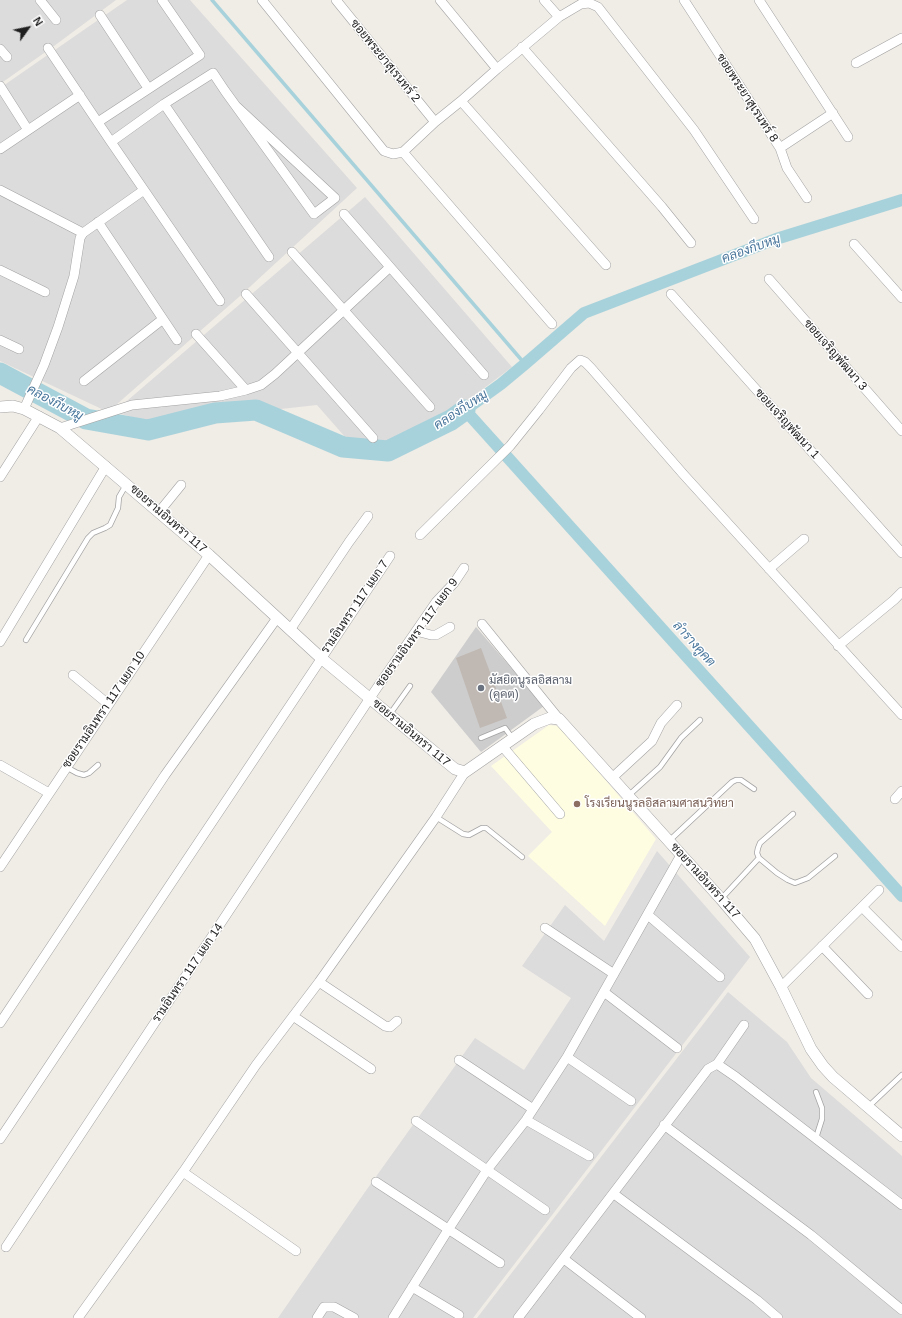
<!DOCTYPE html>
<meta charset="utf-8">
<style>
body{margin:0}
#map{position:relative;width:902px;height:1318px;overflow:hidden;background:#f0ece6;font-family:Arial,sans-serif}
canvas{display:block}
.north{position:absolute;left:8px;top:8px;width:40px;height:40px;-webkit-text-stroke:3px #fff;paint-order:stroke;rotate:57deg;font-size:11px;font-weight:700;line-height:16px;text-align:center;color:#1f1f1f}
.north::after{content:'';display:block;margin:auto;width:14px;height:18px;background:#1f1f1f;clip-path:polygon(50% 0,100% 100%,50% 72%,0 100%)}
</style>
<div id="map">
<canvas width="902" height="1318"></canvas>
<div class="north">N</div>
</div>
<script>
const ctx = document.querySelector('canvas').getContext('2d');
ctx.lineJoin = 'round';
function fillPath(path, color) {
  ctx.fillStyle = color;
  ctx.fill(path, 'evenodd');
}
function shape(rows) {
  const path = new Path2D();
  for (const r of rows) {
    path.moveTo(r[0], r[1]);
    for (let i = 2; i < r.length; i += 2) path.lineTo(r[i], r[i + 1]);
  }
  return path;
}
function strokePath(path, color, width, dash) {
  ctx.strokeStyle = color;
  ctx.lineWidth = width;
  ctx.lineCap = dash ? 'butt' : 'round';
  ctx.setLineDash(dash || []);
  ctx.stroke(path);
}
function drawText(font, color, halo, rows, align = 'center') {
  ctx.font = font + ' Arial,Sarabun,sans-serif';
  ctx.lineWidth = 3;
  ctx.setLineDash([]);
  ctx.textBaseline = 'middle';
  ctx.strokeStyle = halo;
  ctx.fillStyle = color;
  for (const [text, x, y, turn = 0] of rows) {
    ctx.save();
    ctx.translate(x, y);
    ctx.rotate((+turn || 0) * Math.PI / 180);
    ctx.textAlign = isNaN(turn) ? turn : align;
    if (halo) ctx.strokeText(text, 0, 0);
    ctx.fillText(text, 0, 0);
    ctx.restore();
  }
}
fillPath(shape([
 [0,0,116,0,54,46,0,84],
 [127,0,190,0,357,188,240,296,108,412,0,361,0,88],
 [365,197,512,367,438,423,360,454,317,405,154,423,114,412],
 [657,851,750,957,473,1318,278,1318,365,1192,475,1038,524,1070,571,998,522,966,565,905,604,941],
 [728,992,787,1042,811,1078,902,1156,902,1318,477,1318]
]), '#dddcdc');
fillPath(shape([
 [549,725,559,726,656,839,605,926,528,856,552,832,491,766]
]), '#fefde1');
fillPath(shape([
 [476,627,544,706,481,752,431,692]
]), '#cdcdcd');
strokePath(shape([
 [212,0,525,364]
]), '#a8d2db', 3.5);
strokePath(shape([
 [902,200,776,239,584,313,525,364,501,384,465,410,902,896]
]), '#a8d2db', 12);
strokePath(shape([
 [0,373,86,419,148,430,215,413,256,410,343,447,388,451,451,420,465,410]
]), '#a8d2db', 21);
fillPath(shape([
 [481,648,507,718,480,728,456,658]
]), '#c0b8b2');
const service = shape([
 [26,640,88,538,93,533,105,528,110,525,118,508,119,497,126,485],
 [390,714,410,686],
 [481,738,505,728,513,739],
 [66,767,77,773,84,775,89,773,98,765],
 [628,796,660,767,681,738,700,720],
 [436,817,463,834,469,835,482,828,486,828,522,857],
 [670,840,732,782,736,780,741,780,754,789],
 [759,858,777,873,788,880,795,883,808,878,835,856],
 [722,898,759,858,757,853,758,848,760,843,793,814],
 [816,1092,822,1108,822,1119,816,1138],
 [868,1107,902,1075]
]);
const minor = shape([
 [40,0,56,20],
 [262,0,384,151,393,154,403,152,435,122,461,101,497,69,559,17,581,4,589,3,598,7,694,130,754,219],
 [336,0,435,122],
 [440,0,497,69],
 [544,0,559,17],
 [684,0,780,148,787,168,807,198],
 [759,0,848,137],
 [100,15,148,88],
 [522,47,662,207,691,243],
 [48,48,111,142],
 [0,49,7,57],
 [856,63,902,38],
 [0,86,28,130],
 [461,101,606,265],
 [164,104,269,257],
 [98,122,200,55,162,0],
 [780,148,833,113],
 [0,149,80,95],
 [403,152,552,324],
 [0,190,83,233],
 [144,190,220,301],
 [344,214,484,375],
 [98,222,177,340],
 [854,244,902,298],
 [292,252,430,407],
 [0,270,45,292],
 [769,279,902,431],
 [246,294,373,438],
 [671,294,902,553],
 [196,334,246,390],
 [0,340,19,349],
 [84,381,163,319],
 [24,409,44,365,58,327,74,276,80,238,83,233,144,190,111,142,164,104,213,73,225,91,314,214,335,198,236,106],
 [60,428,132,405,220,396,246,390,261,385,275,374,390,267],
 [0,477,39,416],
 [159,512,181,485],
 [420,535,510,446,539,410,571,368,580,360,585,362,591,368,684,475,902,715],
 [769,569,804,539],
 [482,624,559,719],
 [290,630,349,542,368,516],
 [416,631,431,635,436,635,450,627],
 [0,642,106,466],
 [838,646,894,600,902,592],
 [73,675,108,704],
 [503,747,560,814],
 [0,765,49,793],
 [612,778,652,741,661,723,677,705],
 [895,799,902,791],
 [0,867,209,555],
 [862,907,902,947],
 [648,915,720,977],
 [545,928,614,974],
 [822,946,868,994],
 [319,982,385,1026,390,1027,397,1021],
 [781,987,879,890],
 [604,992,677,1048],
 [293,1016,371,1069],
 [0,1023,165,775,277,618],
 [567,1057,631,1101],
 [459,1060,533,1109],
 [717,1064,736,1077,902,1205],
 [526,1120,589,1156],
 [416,1121,545,1210],
 [664,1125,811,1235,902,1310],
 [0,1139,390,556],
 [183,1172,296,1251],
 [376,1182,500,1263],
 [614,1194,757,1300,778,1318],
 [6,1247,370,698,436,602,454,583,464,568],
 [564,1259,641,1318],
 [412,1287,459,1315],
 [78,1318,183,1172,256,1065,319,982,436,817,465,772],
 [317,1318,324,1307,334,1307,354,1318],
 [393,1318,448,1230,487,1170,526,1120,567,1057,681,855],
 [518,1318,708,1069,717,1064,744,1025]
]);
const tertiary = shape([
 [0,407,13,406,24,409,60,428,209,555,321,658,455,769,465,772,534,724,550,718,559,719,721,899,755,939,781,987,811,1049,823,1066,833,1077,902,1136]
]);
strokePath(service, '#a3a3a3', 6);
strokePath(minor, '#a3a3a3', 10);
strokePath(tertiary, '#a3a3a3', 12);
strokePath(service, '#fff', 4.5);
strokePath(minor, '#fff', 9);
strokePath(tertiary, '#fff', 11);
for (const [x, y, r, color] of [
 [481,688,4,"#6b7280"],
 [577,804,4,"#8d6e63"]
]) {
  const dot = new Path2D();
  dot.arc(x, y, r, 0, 2 * Math.PI);
  ctx.fillStyle = color;
  ctx.fill(dot);
  strokePath(dot, '#fff', 1.5);
}
drawText('12px', '#1f1f1f', '#fff', [
 ["ซอยพระยาสุเรนทร์ 2",385,61,51],
 ["ซอยพระยาสุเรนทร์ 8",747,98,57],
 ["ซอยเจริญพัฒนา 3",835,355,49],
 ["ซอยเจริญพัฒนา 1",787,424,48],
 ["ซอยรามอินทรา 117",168,519,41],
 ["รามอินทรา 117 แยก 7",355,607,-56],
 ["ซอยรามอินทรา 117 แยก 9",417,633,-54],
 ["ซอยรามอินทรา 117 แยก 10",104,710,-56],
 ["ซอยรามอินทรา 117",411,733,40],
 ["ซอยรามอินทรา 117",705,881,48],
 ["รามอินทรา 117 แยก 14",188,973,-56]
]);
drawText('12px', '#5b616d', '#fff', [
 ["มัสยิตนูรลอิสลาม",489,681],
 ["(คูคต)",489,695]
], 'left');
drawText('12px', '#785e54', '#fff', [
 ["โรงเรียนนูรลอิสลามศาสนวิทยา",585,804]
], 'left');
drawText('italic 13px', '#49769c', '#fff', [
 ["คลองกีบหมู",751,249,-20],
 ["คลองกีบหมู",55,403,28],
 ["คลองกีบหมู",461,410,-33],
 ["ลำรางคูคต",694,644,48]
]);
</script>
